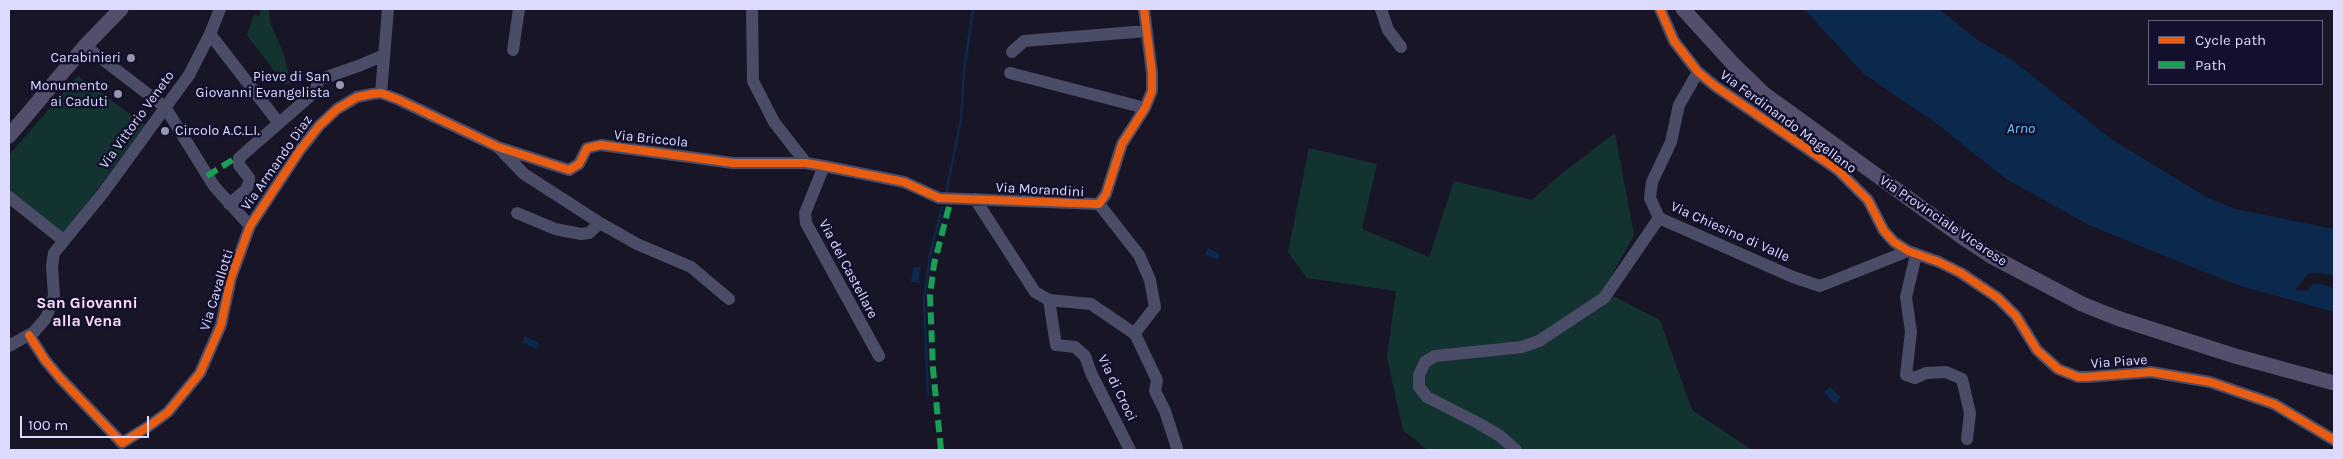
<!DOCTYPE html>
<style>
body{margin:0}
#map{position:relative;width:2343px;height:459px;overflow:hidden;background:#181626;font-family:Karla,sans-serif}
canvas{display:block}
.frame{position:absolute;inset:0;border:10px solid #dcdbff;pointer-events:none}
.legend{position:absolute;left:2148px;top:20px;width:175px;height:65px;box-sizing:border-box;background:#12102c;border:1px solid #636180;margin:0;padding:6px 9px;list-style:none;font-size:15px;color:#dcdbff}
.legend li{display:flex;align-items:center;gap:10px;height:25px}
.legend b{width:25px;border:1px solid #636180}
.scale{position:absolute;left:20px;top:416px;width:129px;height:22px;box-sizing:border-box;border:2px solid #dcdbff;border-top:0;padding-left:6px;font-size:15px;line-height:18px;white-space:nowrap;color:#dcdbff;-webkit-text-stroke:4px #12102c;paint-order:stroke}
</style>
<div id="map">
<canvas width="2343" height="459"></canvas>
<div class="frame"></div>
<ul class="legend">
<li><b style="height:6px;background:#e95d12"></b>Cycle path</li>
<li><b style="height:6px;background:#1a9f57"></b>Path</li>
</ul>
<div class="scale">100 m</div>
</div>
<script>
const ctx = document.querySelector('canvas').getContext('2d');
ctx.lineJoin = 'round';
function fillPath(path, color) {
  ctx.fillStyle = color;
  ctx.fill(path, 'evenodd');
}
function shape(rows) {
  const path = new Path2D();
  for (const r of rows) {
    path.moveTo(r[0], r[1]);
    for (let i = 2; i < r.length; i += 2) path.lineTo(r[i], r[i + 1]);
  }
  return path;
}
function strokePath(path, color, width, dash) {
  ctx.strokeStyle = color;
  ctx.lineWidth = width;
  ctx.lineCap = dash ? 'butt' : 'round';
  ctx.setLineDash(dash || []);
  ctx.stroke(path);
}
function drawText(font, color, halo, rows, align = 'center') {
  ctx.font = font + ' Karla,sans-serif';
  ctx.lineWidth = 5;
  ctx.setLineDash([]);
  ctx.textBaseline = 'middle';
  ctx.strokeStyle = halo;
  ctx.fillStyle = color;
  for (const [text, x, y, turn = 0] of rows) {
    ctx.save();
    ctx.translate(x, y);
    ctx.rotate((+turn || 0) * Math.PI / 180);
    ctx.textAlign = isNaN(turn) ? turn : align;
    if (halo) ctx.strokeText(text, 0, 0);
    ctx.fillText(text, 0, 0);
    ctx.restore();
  }
}
fillPath(shape([
 [261,9,269,9,270,22,284,55,291,83,285,85,247,35,254,15,259,16],
 [78,76,145,125,63,235,9,193,9,155],
 [1615,133,1634,235,1603,291,1660,320,1692,410,1752,450,1427,450,1403,430,1387,357,1396,291,1307,278,1288,252,1309,148,1377,164,1362,229,1429,257,1454,181,1532,200,1561,174]
]), '#133331');
fillPath(shape([
 [1804,9,1939,9,1979,41,2011,59,2111,139,2208,198,2236,209,2334,229,2334,275,2314,273,2308,274,2295,290,2307,291,2313,284,2320,284,2334,288,2334,312,2241,286,2199,270,2089,225,2006,179,1937,124,1864,74],
 [1208,248,1220,254,1218,260,1205,254],
 [913,267,920,267,919,280,921,283,911,282],
 [525,336,539,343,536,349,522,342],
 [1830,387,1841,398,1834,404,1824,392]
]), '#0b284d');
strokePath(shape([
 [946,193,961,120,964,72,973,9],
 [928,394,924,301,930,255,942,208]
]), '#0b284d', 2.5);
strokePath(shape([
 [752,9,753,81,774,122,806,163],
 [1381,9,1388,30,1401,47],
 [1660,9,1674,41,1698,72,1715,86,1838,170,1868,200,1884,231,1894,242,1908,251,1939,262,1961,273,1998,298,2016,316,2037,350,2058,369,2078,377,2087,377,2151,372,2210,382,2274,404,2334,440],
 [210,34,278,122],
 [85,46,165,107,214,186,250,226],
 [513,50,519,9],
 [1012,52,1024,41,1147,31],
 [1698,72,1679,105,1671,142,1652,182,1650,198,1659,218,1793,277,1820,286,1908,251],
 [1010,73,1145,108],
 [381,93,388,9],
 [501,150,524,174,600,223,589,233,581,234,555,229,517,213],
 [824,166,805,213,806,223,879,356],
 [9,197,63,240],
 [975,199,1035,292,1049,300,1091,304,1135,334,1157,380,1155,391,1165,411,1177,448],
 [229,204,246,190,249,182,249,178,239,165,239,158,309,97,316,89,318,80,361,65,384,55],
 [1099,204,1139,255,1150,280,1155,307,1134,334],
 [600,223,637,244,691,267,729,299],
 [1916,255,1906,297,1911,332,1906,375,1915,378,1926,373,1946,372,1962,379,1970,413,1967,439],
 [1049,300,1056,345,1075,347,1085,356,1091,373,1130,450],
 [29,335,45,360,60,378,122,443,149,426,168,412,200,373,221,325,231,278,250,226,300,150,319,126,337,109,357,97,372,94,381,93,397,99,498,147,569,170,579,164,587,148,601,145,733,163,806,163,824,166,904,182,939,198,1099,204,1106,194,1122,144,1145,108,1152,91,1152,73,1144,9],
 [9,346,34,332,46,318,54,296,52,266,54,253,103,193,189,75,210,34,220,9],
 [1516,450,1500,436,1478,423,1427,397,1419,387,1419,375,1425,362,1435,356,1522,347,1539,341,1604,298,1659,218]
]), '#4b4c67', 12);
strokePath(shape([
 [1683,9,1734,65,1763,93,1962,237,1991,256,2082,304,2117,318,2235,356,2334,383],
 [9,136,85,46,121,9]
]), '#544d6c', 15);
strokePath(shape([
 [207,176,234,159],
 [941,450,933,369,930,296,934,264,951,199]
]), '#1a9f57', 6, [12, 6]);
strokePath(shape([
 [1660,9,1674,41,1698,72,1715,86,1838,170,1868,200,1884,231,1894,242,1908,251,1939,262,1961,273,1998,298,2016,316,2037,350,2058,369,2078,377,2087,377,2151,372,2210,382,2274,404,2334,440],
 [29,335,45,360,60,378,122,443,149,426,168,412,200,373,221,325,231,278,250,226,300,150,319,126,337,109,357,97,372,94,381,93,397,99,498,147,569,170,579,164,587,148,601,145,733,163,806,163,824,166,904,182,939,198,1099,204,1106,194,1122,144,1145,108,1152,91,1152,73,1144,9]
]), '#e95d12', 8);
for (const [x, y, r, color] of [
 [131,58,5,"#9796b3"],
 [340,85,5,"#9796b3"],
 [118,94,5,"#9796b3"],
 [165,131,5,"#9796b3"]
]) {
  const dot = new Path2D();
  dot.arc(x, y, r, 0, 2 * Math.PI);
  ctx.fillStyle = color;
  ctx.fill(dot);
  strokePath(dot, '#12102c', 2);
}
drawText('14px', '#dcdbff', '#12102c', [
 ["Carabinieri",121,58],
 ["Pieve di San",330,77],
 ["Giovanni Evangelista",330,93],
 ["Monumento",108,86],
 ["ai Caduti",108,102],
 ["Circolo A.C.L.I.",175,131,"left"]
], 'right');
drawText('14px', '#dcdbff', '#12102c', [
 ["Via Vittorio Veneto",137,120,-54],
 ["Via Ferdinando Magellano",1788,122,36],
 ["Via Briccola",651,139,6],
 ["Via Armando Diaz",277,163,-55],
 ["Via Morandini",1040,190,3],
 ["Via Provinciale Vicarese",1943,221,34],
 ["Via Chiesino di Valle",1730,232,24],
 ["Via del Castellare",848,269,62],
 ["Via Cavallotti",217,290,-73],
 ["Via Piave",2119,362,-4],
 ["Via di Croci",1117,388,64]
]);
drawText('italic 15px', '#69c6ff', '#12102c', [
 ["Arno",2021,129]
]);
drawText('bold 16px', '#ffddf6', '#12102c', [
 ["San Giovanni",87,303],
 ["alla Vena",87,321]
]);
</script>
